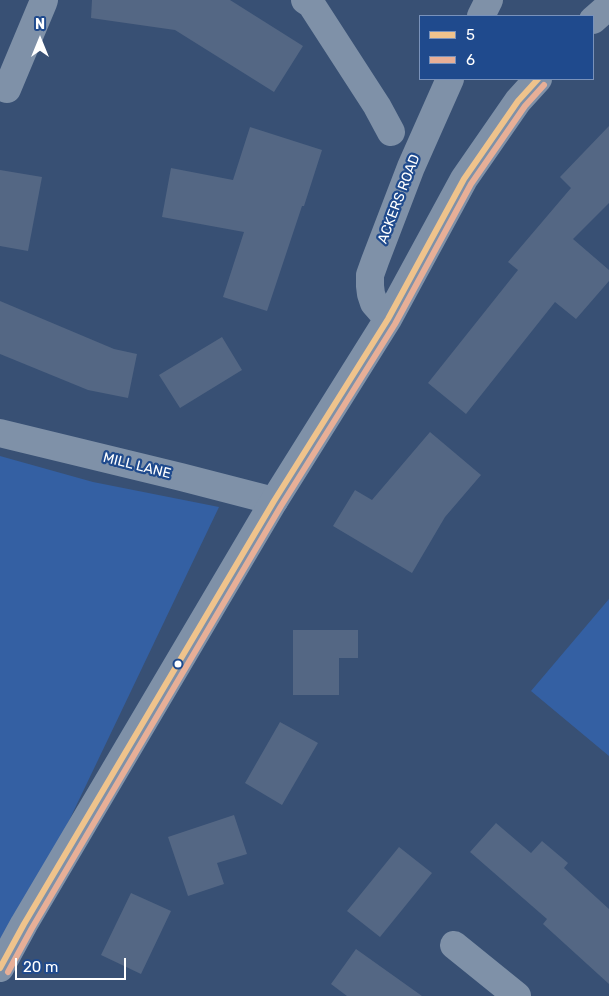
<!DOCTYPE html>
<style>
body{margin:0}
#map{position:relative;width:609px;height:996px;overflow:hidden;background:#385074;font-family:Rubik,sans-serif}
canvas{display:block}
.legend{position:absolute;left:419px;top:15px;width:175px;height:65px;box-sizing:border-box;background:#1f4a8d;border:1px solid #7992bb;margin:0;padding:6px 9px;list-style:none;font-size:15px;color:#fff}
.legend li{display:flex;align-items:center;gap:10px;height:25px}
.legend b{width:25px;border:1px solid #7992bb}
.north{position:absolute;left:15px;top:15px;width:50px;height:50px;-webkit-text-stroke:4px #1f4a8d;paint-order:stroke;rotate:0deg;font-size:14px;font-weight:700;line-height:20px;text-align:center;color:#fff}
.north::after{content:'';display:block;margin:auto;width:18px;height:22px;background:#fff;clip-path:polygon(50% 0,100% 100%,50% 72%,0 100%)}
.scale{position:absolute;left:15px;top:958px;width:111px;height:22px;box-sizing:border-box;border:2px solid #fff;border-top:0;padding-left:6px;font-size:15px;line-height:18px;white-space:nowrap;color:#fff;-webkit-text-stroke:4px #1f4a8d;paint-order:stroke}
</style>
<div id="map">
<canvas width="609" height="996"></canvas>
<ul class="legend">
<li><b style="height:6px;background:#efc38c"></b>5</li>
<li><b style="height:6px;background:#e7af97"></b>6</li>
</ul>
<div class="north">N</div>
<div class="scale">20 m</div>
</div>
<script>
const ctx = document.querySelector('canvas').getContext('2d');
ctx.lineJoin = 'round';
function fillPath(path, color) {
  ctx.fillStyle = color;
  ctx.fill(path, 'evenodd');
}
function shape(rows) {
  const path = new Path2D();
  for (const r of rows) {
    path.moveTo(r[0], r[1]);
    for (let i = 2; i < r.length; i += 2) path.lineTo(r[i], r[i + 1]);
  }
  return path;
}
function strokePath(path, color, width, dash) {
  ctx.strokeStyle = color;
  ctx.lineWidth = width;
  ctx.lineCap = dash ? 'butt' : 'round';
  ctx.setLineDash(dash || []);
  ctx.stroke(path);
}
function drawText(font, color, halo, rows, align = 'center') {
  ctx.font = font + ' Rubik,sans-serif';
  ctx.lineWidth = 4.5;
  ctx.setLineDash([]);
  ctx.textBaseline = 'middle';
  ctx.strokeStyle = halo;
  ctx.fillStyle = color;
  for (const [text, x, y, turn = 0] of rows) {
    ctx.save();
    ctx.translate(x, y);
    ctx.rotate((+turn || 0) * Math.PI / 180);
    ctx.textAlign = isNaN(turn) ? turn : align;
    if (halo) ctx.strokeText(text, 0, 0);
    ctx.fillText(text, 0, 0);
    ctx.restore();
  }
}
fillPath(shape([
 [0,456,93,482,219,507,0,965],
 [609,599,609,756,531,691]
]), '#3460a3');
fillPath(shape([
 [92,0,230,0,303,46,274,92,175,30,91,18],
 [609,126,609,203,573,239,609,270,609,281,576,319,555,302,466,414,428,383,518,270,508,262,571,188,560,177],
 [250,127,322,150,304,206,302,206,267,311,223,297,244,232,162,217,171,168,233,180],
 [0,170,42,177,28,251,0,246],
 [0,301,114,349,137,354,128,398,88,390,0,354],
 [222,337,242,370,180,408,159,375],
 [430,432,481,475,445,517,412,573,333,526,355,490,372,500],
 [293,630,358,630,358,658,339,658,339,695,293,695],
 [280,722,318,743,282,805,245,783],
 [234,815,247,854,217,863,224,884,188,896,168,837],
 [496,823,531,853,542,841,568,863,564,868,609,909,609,984,543,924,547,919,470,852],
 [399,847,432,873,380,937,347,911],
 [131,893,171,911,141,974,101,955],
 [356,949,422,996,347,996,331,984]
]), '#546784');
strokePath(shape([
 [305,0,311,4,377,106,391,132],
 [7,89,43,3,44,0],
 [0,433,181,477,274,501],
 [454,945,517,996]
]), '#7f91a8', 28);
strokePath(shape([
 [481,16,489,0],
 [593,20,609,6],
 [388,319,374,303,371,294,370,286,370,275,375,261,411,167,450,79],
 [0,968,24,924,274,501,388,319,464,179,518,101,538,79]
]), '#7f91a8', 28);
strokePath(shape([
 [0,968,24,924,274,501,388,319,464,179,518,101,538,79]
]), '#efc38c', 6);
strokePath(shape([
 [8,972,32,928,281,506,395,324,471,184,525,106,544,85]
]), '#e7af97', 6);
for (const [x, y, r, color] of [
 [178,664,4.5,"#fff"]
]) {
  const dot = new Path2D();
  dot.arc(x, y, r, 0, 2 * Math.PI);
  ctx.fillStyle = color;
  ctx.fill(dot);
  strokePath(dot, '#1f4a8d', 2);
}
drawText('14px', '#fff', '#1f4a8d', [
 ["ACKERS ROAD",399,199,-69],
 ["MILL LANE",137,466,14]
]);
</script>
